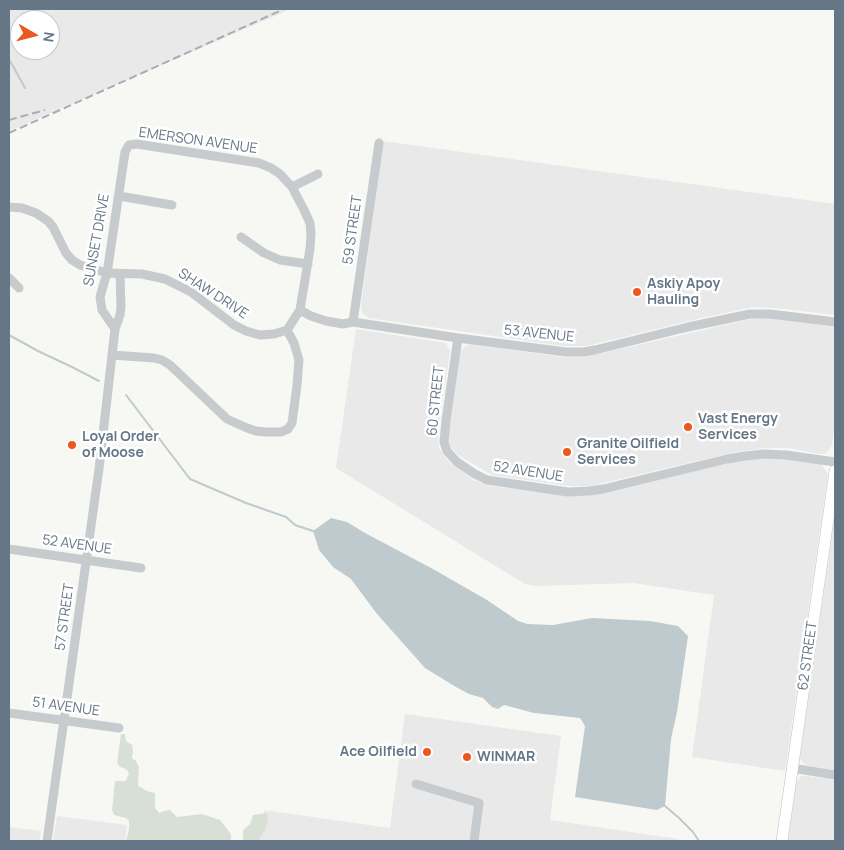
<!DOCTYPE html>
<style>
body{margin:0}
#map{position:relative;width:844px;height:850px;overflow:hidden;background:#f7f8f4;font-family:Manrope,sans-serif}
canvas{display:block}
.frame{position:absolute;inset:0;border:10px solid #657687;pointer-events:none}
.north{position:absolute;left:10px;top:10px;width:50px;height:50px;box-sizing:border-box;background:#fff;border:1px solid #c1c8cf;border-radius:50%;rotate:98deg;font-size:14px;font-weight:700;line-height:20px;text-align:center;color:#657687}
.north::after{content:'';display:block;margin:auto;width:18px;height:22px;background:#eb5820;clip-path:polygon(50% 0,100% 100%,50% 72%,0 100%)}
</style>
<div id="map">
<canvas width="844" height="850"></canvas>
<div class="frame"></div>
<div class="north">N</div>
</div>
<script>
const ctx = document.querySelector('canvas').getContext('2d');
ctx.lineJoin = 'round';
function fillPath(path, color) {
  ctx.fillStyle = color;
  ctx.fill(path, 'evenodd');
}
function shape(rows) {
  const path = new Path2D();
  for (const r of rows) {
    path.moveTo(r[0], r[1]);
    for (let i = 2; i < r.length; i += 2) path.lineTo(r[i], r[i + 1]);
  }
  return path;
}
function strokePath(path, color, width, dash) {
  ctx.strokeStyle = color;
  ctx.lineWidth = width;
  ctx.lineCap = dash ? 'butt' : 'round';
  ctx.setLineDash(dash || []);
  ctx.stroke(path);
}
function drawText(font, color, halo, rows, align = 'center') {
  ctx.font = font + ' Manrope,sans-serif';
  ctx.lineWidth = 5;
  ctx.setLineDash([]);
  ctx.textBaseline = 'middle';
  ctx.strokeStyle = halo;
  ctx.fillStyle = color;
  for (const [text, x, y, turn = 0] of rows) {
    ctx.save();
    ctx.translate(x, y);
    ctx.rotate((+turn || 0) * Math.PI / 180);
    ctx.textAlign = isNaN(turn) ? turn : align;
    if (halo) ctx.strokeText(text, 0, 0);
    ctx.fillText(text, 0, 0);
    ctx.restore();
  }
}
fillPath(shape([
 [9,9,291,9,9,131],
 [20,20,50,20,50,50,20,50],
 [383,141,835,204,835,315,776,308,753,307,697,319,587,346,564,346,368,318,362,313,361,306],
 [766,317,835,327,835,420,832,445,826,453,820,454,789,448,764,448,731,453,590,486,568,486,492,475,458,455,451,447,448,437,460,353,464,347,469,344,563,357,585,357,751,319],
 [356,329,446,343,450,351,438,432,439,448,448,461,474,480,489,486,581,496,616,490,741,460,765,458,786,458,821,464,828,474,785,771,692,757,714,595,633,583,537,586,525,584,336,468],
 [835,516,835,770,809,766,803,763,800,758],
 [405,714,561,736,550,820,678,839,679,841,260,841,264,810,390,828],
 [801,776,806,776,835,780,835,841,788,841,796,783],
 [57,816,127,825,125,841,53,841],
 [9,827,41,831,40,841,9,841]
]), '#e8e9e8');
fillPath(shape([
 [121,734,125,734,126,741,132,745,133,751,132,758,136,761,139,767,138,786,147,791,155,793,155,808,159,813,164,811,170,810,177,817,202,814,220,820,231,834,231,841,126,841,129,829,129,821,126,818,114,815,112,810,115,781,126,781,129,773,126,769,120,767,117,763],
 [267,813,268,821,265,830,260,838,260,841,243,841,243,830,250,824,253,815]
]), '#d8e0d5');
fillPath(shape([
 [331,518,347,522,365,533,433,569,487,600,518,621,528,624,553,625,592,618,650,621,678,626,688,636,677,712,671,739,665,806,657,810,575,797,585,726,580,718,534,713,504,705,498,709,492,707,483,698,469,694,456,687,425,668,377,614,351,579,333,567,319,550,313,531]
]), '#bfcace');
strokePath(shape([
 [9,59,25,88],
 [9,335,38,351,72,367,99,381],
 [126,395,190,479,246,503,286,517,295,525,313,531],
 [665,806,679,818,693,832,699,841]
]), '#bfcace', 2);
const major = shape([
 [782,841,835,471]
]);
strokePath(major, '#babec2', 12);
strokePath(shape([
 [292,187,318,174],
 [119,196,172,205],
 [9,207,22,208,36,213,48,221,53,227,66,253,72,260,80,265,107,273,142,274,165,279,191,292,234,325,246,331,260,335,274,334,287,330,300,310,310,249,311,234,310,223,304,210,292,187,280,174,271,168,259,163,137,144,129,145,125,152,109,260,107,273,100,297,102,310,115,329],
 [241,237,264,253,280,260,308,264],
 [9,278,19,288],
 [300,310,311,316,326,321,343,324,353,322,458,338,566,352,584,352,595,350,688,327,750,314,770,314,835,322],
 [353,322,379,143],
 [458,338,446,420,444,442,447,451,457,462,475,474,487,480,568,492,589,491,603,489,727,459,745,456,764,454,786,455,835,462],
 [112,355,154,358,162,360,170,365,227,419,247,428,256,431,266,432,281,432,288,429,292,423,297,385,299,360,294,343,287,330],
 [9,549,141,568],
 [9,713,119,728],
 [792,768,835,775],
 [416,784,479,803,474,841],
 [47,841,99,469,115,329,120,315,121,307,120,274]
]), '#c7cbce', 9);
strokePath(major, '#fff', 11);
strokePath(shape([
 [9,120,45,110],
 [9,133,284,9]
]), '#a7adb3', 2, [8, 4]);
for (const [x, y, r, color] of [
 [637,292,5,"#eb5820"],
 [688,427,5,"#eb5820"],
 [72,445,5,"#eb5820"],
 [567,452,5,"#eb5820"],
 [427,752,5,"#eb5820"],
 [467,757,5,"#eb5820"]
]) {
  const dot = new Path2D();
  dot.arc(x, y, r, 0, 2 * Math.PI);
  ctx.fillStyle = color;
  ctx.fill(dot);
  strokePath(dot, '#fff', 2);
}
drawText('14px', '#657687', '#fff', [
 ["EMERSON AVENUE",198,141,8],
 ["59 STREET",353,230,-82],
 ["SUNSET DRIVE",97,240,-80],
 ["SHAW DRIVE",213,294,33],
 ["53 AVENUE",539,334,6],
 ["60 STREET",436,401,-84],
 ["52 AVENUE",528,472,9],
 ["52 AVENUE",77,545,8],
 ["57 STREET",65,617,-82],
 ["62 STREET",808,656,-82],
 ["51 AVENUE",66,707,8]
]);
drawText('bold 14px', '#657687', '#fff', [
 ["Askiy Apoy",647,284],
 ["Hauling",647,300],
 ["Vast Energy",698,419],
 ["Services",698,435],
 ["Loyal Order",82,437],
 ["of Moose",82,453],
 ["Granite Oilfield",577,444],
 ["Services",577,460],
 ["Ace Oilfield",417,752,"right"],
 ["WINMAR",477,757]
], 'left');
</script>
